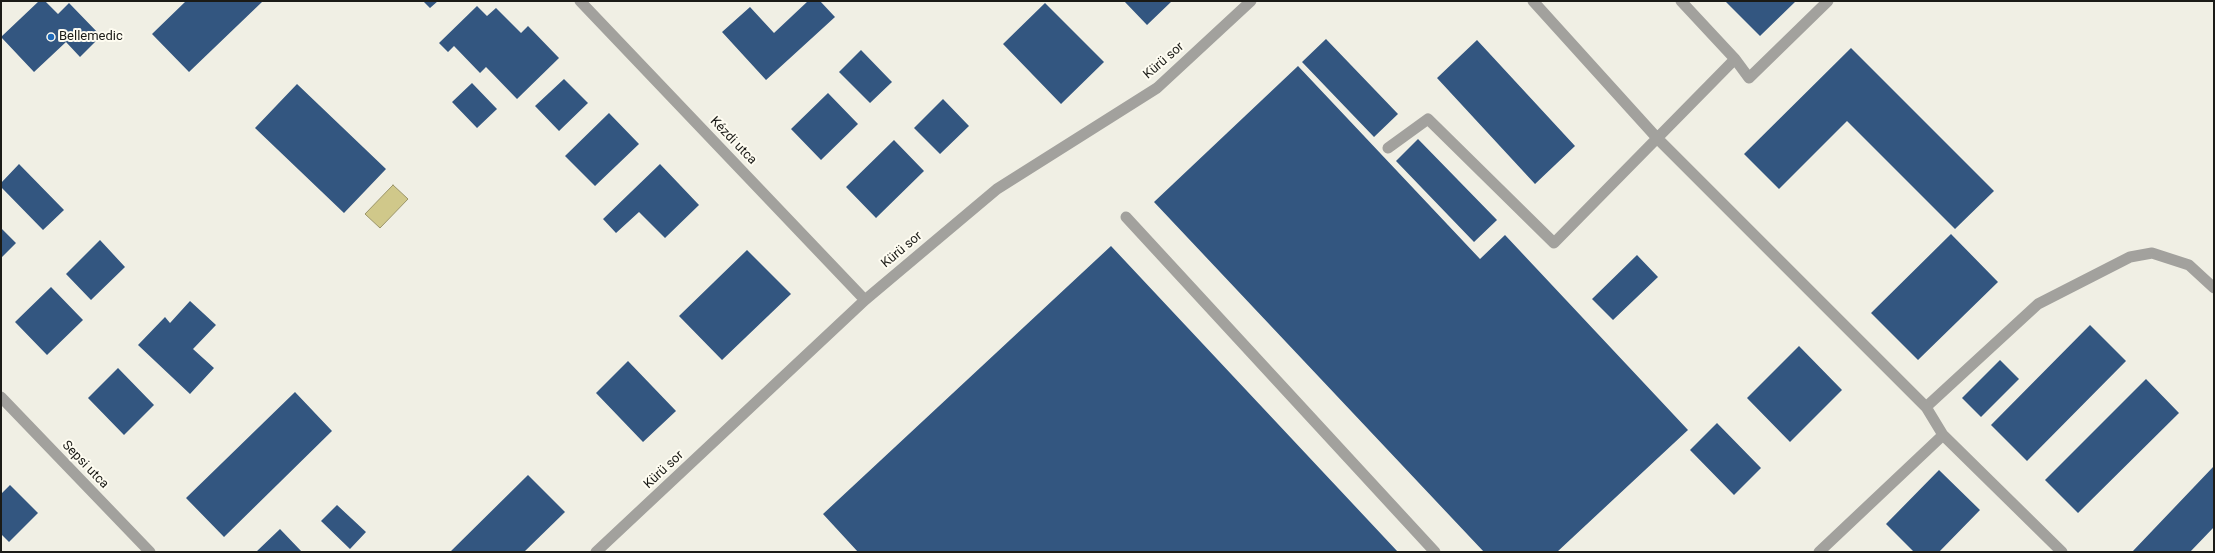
<!DOCTYPE html>
<meta charset="utf-8">
<style>
body{margin:0}
#map{position:relative;width:2215px;height:553px;overflow:hidden;background:#f0efe4;font-family:Roboto,sans-serif}
canvas{display:block}
.frame{position:absolute;inset:0;border:2px solid #1b1b17;pointer-events:none}
</style>
<div id="map">
<canvas width="2215" height="553"></canvas>
<div class="frame"></div>
</div>
<script>
const ctx = document.querySelector('canvas').getContext('2d');
ctx.lineJoin = 'round';
function fillPath(path, color) {
  ctx.fillStyle = color;
  ctx.fill(path, 'evenodd');
}
function shape(rows) {
  const path = new Path2D();
  for (const r of rows) {
    path.moveTo(r[0], r[1]);
    for (let i = 2; i < r.length; i += 2) path.lineTo(r[i], r[i + 1]);
  }
  return path;
}
function strokePath(path, color, width, dash) {
  ctx.strokeStyle = color;
  ctx.lineWidth = width;
  ctx.lineCap = dash ? 'butt' : 'round';
  ctx.setLineDash(dash || []);
  ctx.stroke(path);
}
function drawText(font, color, halo, rows, align = 'center') {
  ctx.font = font + ' Roboto,sans-serif';
  ctx.lineWidth = 4;
  ctx.setLineDash([]);
  ctx.textBaseline = 'middle';
  ctx.strokeStyle = halo;
  ctx.fillStyle = color;
  for (const [text, x, y, turn = 0] of rows) {
    ctx.save();
    ctx.translate(x, y);
    ctx.rotate((+turn || 0) * Math.PI / 180);
    ctx.textAlign = isNaN(turn) ? turn : align;
    if (halo) ctx.strokeText(text, 0, 0);
    ctx.fillText(text, 0, 0);
    ctx.restore();
  }
}
const water = shape([
 [393,185,408,199,380,228,365,214,393,185]
]);
fillPath(water, '#d0c88a');
strokePath(water, '#9a9468', 1);
fillPath(shape([
 [39,1,45,1,58,14,69,3,101,36,80,57,66,42,34,72,1,37],
 [186,1,260,1,262,2,189,72,152,34],
 [423,1,438,1,430,8],
 [808,1,820,1,835,17,766,80,722,32,750,7,774,33],
 [1124,1,1172,1,1147,25],
 [1725,1,1796,1,1760,36],
 [1045,3,1104,62,1061,104,1003,44],
 [477,6,487,16,496,8,521,33,528,26,559,58,517,99,486,67,480,73,454,46,448,52,439,43],
 [1326,39,1398,114,1374,137,1302,62],
 [1477,40,1575,146,1535,184,1437,78],
 [1851,48,1994,191,1955,229,1847,121,1779,189,1744,154],
 [861,50,892,82,870,103,839,72],
 [1298,66,1480,259,1505,235,1688,430,1557,552,1484,552,1154,202],
 [564,79,588,103,559,131,535,106],
 [472,83,497,109,477,128,452,102],
 [297,84,386,169,344,213,255,128],
 [828,93,858,124,821,160,791,129],
 [943,99,969,126,940,154,914,128],
 [609,113,639,144,595,186,565,156],
 [1418,139,1497,220,1474,242,1396,161],
 [894,140,924,171,876,218,846,187],
 [19,164,64,210,43,230,1,187,1,183],
 [660,164,699,205,665,238,639,212,616,233,603,219],
 [1,228,16,243,1,258],
 [1951,234,1998,282,1918,360,1871,313],
 [100,240,125,267,91,300,66,274],
 [1111,246,1398,552,858,552,823,514],
 [747,250,791,294,722,360,679,316],
 [1637,255,1658,277,1613,320,1592,299],
 [51,287,83,320,47,355,15,322],
 [190,301,216,325,193,349,214,368,190,394,138,345,165,317,170,323],
 [2090,325,2126,361,2027,461,1991,425],
 [1799,346,1842,390,1790,442,1747,398],
 [2000,360,2019,379,1981,417,1962,398],
 [628,361,676,411,643,442,596,393],
 [118,368,154,405,124,435,88,398],
 [2146,379,2179,413,2078,513,2045,480],
 [295,392,332,431,224,537,186,498],
 [1717,423,1761,468,1734,495,1690,450],
 [2214,466,2214,527,2190,552,2132,552],
 [1939,470,1980,510,1939,552,1914,552,1886,524],
 [528,475,565,512,524,552,450,552],
 [10,485,38,513,9,542,1,534,1,494],
 [337,505,366,532,350,549,321,521],
 [280,529,302,552,256,552]
]), '#335680');
strokePath(shape([
 [1533,1,1657,138,1926,407,1943,435,2062,552],
 [1681,1,1735,59,1749,78,1828,1],
 [1388,148,1428,119,1554,243,1735,59],
 [1126,217,1435,552],
 [1926,407,2038,304,2130,257,2152,253,2189,265,2214,288],
 [1819,552,1943,435]
]), '#a2a19d', 11);
strokePath(shape([
 [580,1,865,300],
 [1,397,150,552],
 [596,552,865,300,928,247,997,189,1157,88,1251,1]
]), '#a2a19d', 11);
for (const [x, y, r, color] of [
 [51,37,4,"#1f6aba"]
]) {
  const dot = new Path2D();
  dot.arc(x, y, r, 0, 2 * Math.PI);
  ctx.fillStyle = color;
  ctx.fill(dot);
  strokePath(dot, '#fefcf1', 1.5);
}
drawText('13px', '#1b1b17', '#fefcf1', [
 ["Bellemedic",59,37]
], 'left');
drawText('13px', '#1b1b17', '#fefcf1', [
 ["Kürü sor",1164,61,-41],
 ["Kézdi utca",733,141,46],
 ["Kürü sor",902,250,-40],
 ["Sepsi utca",85,465,46],
 ["Kürü sor",664,470,-43]
]);
</script>
